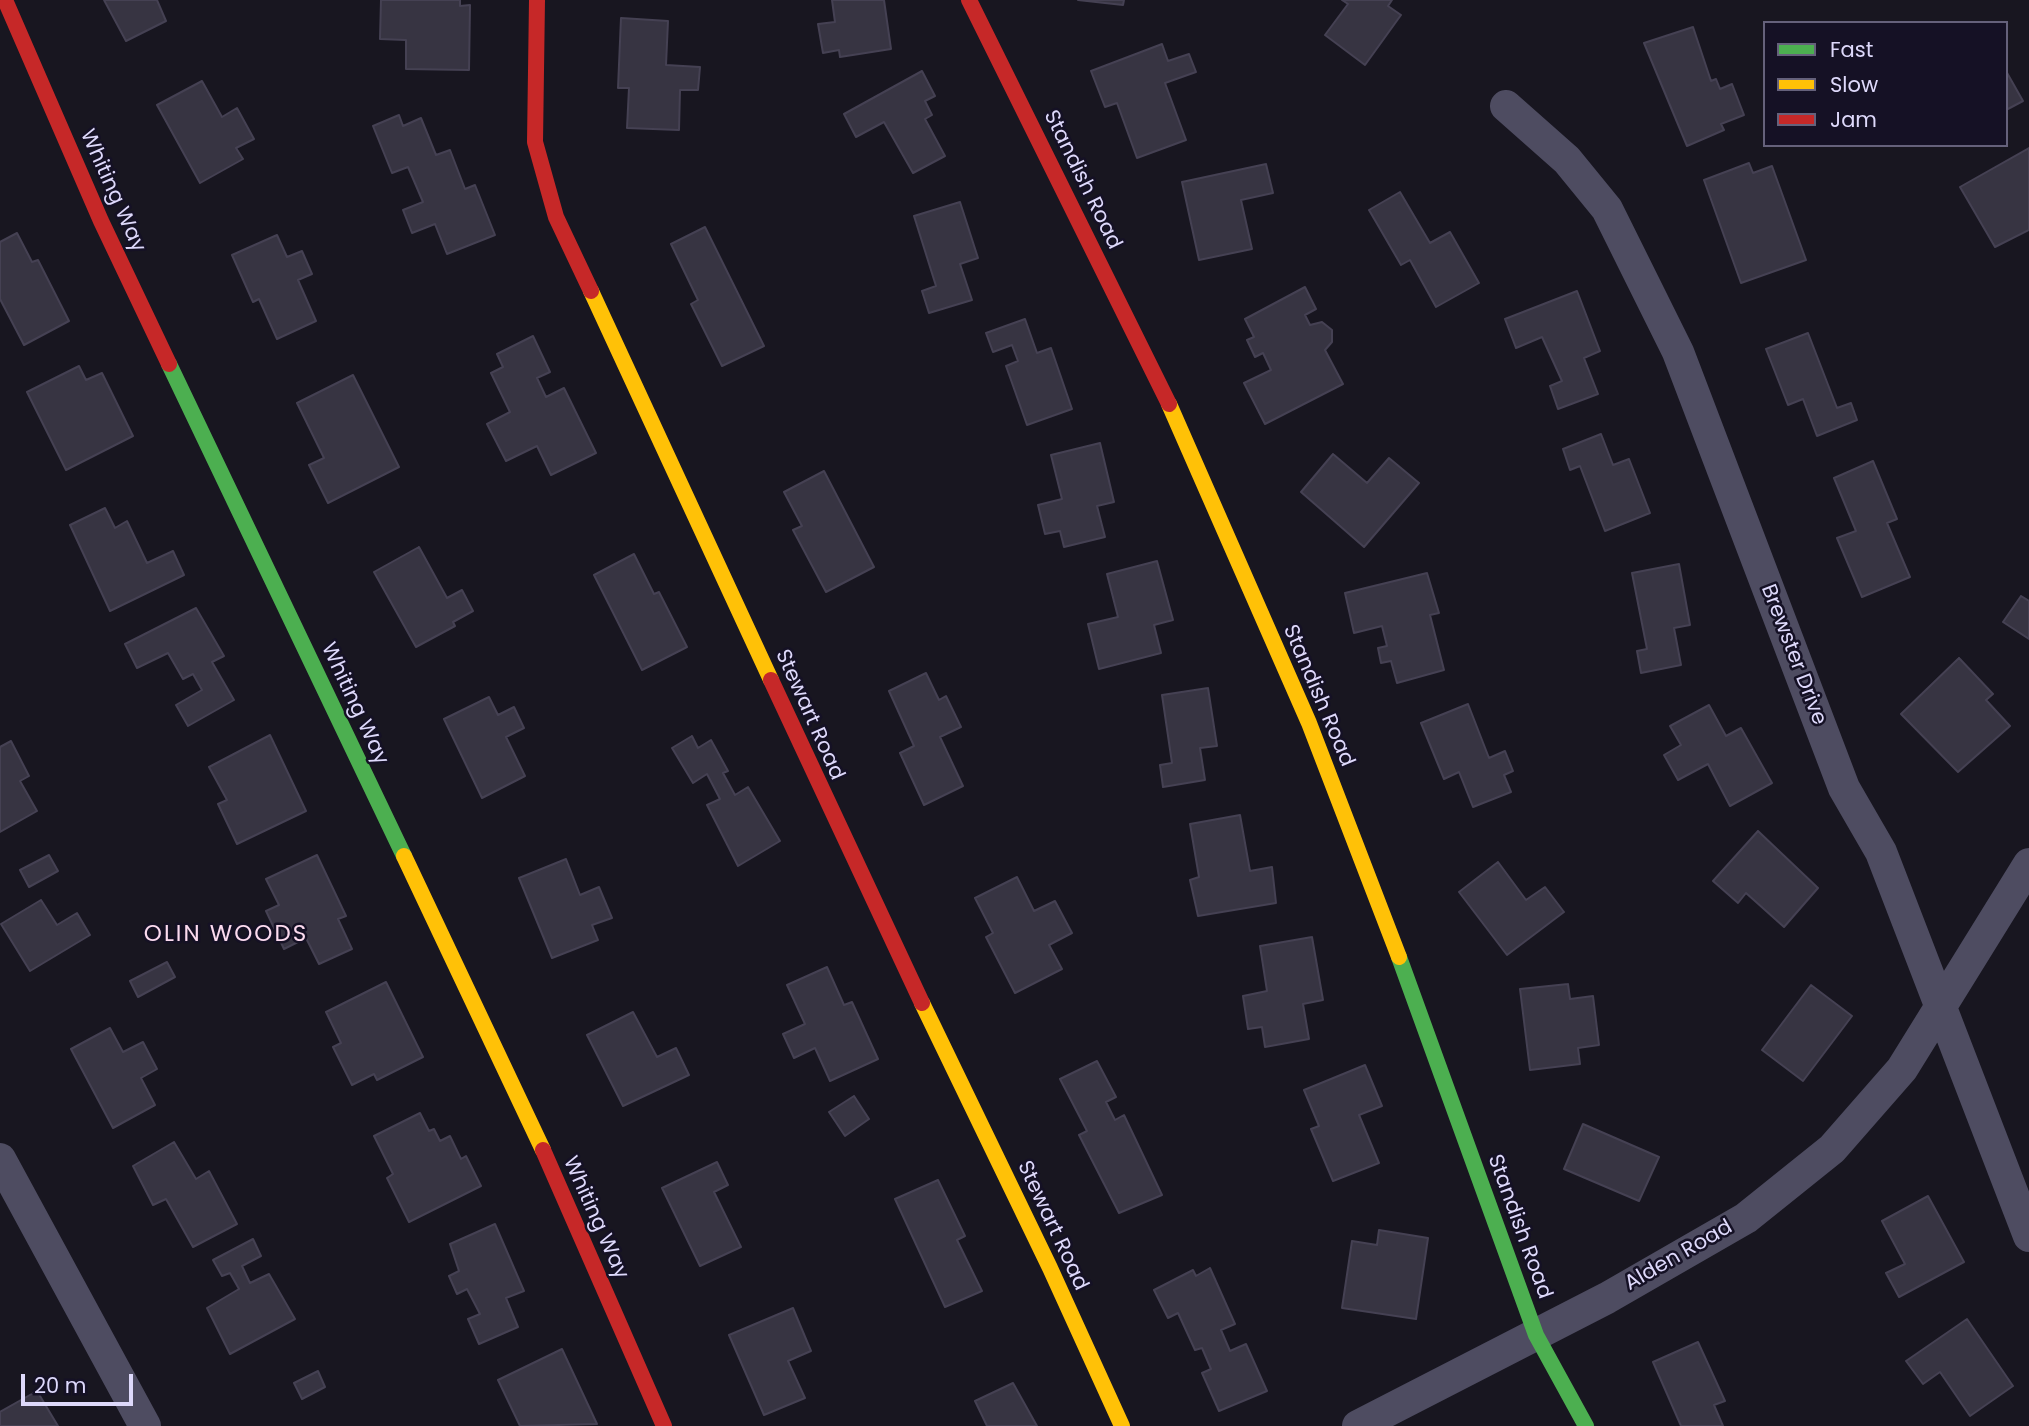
<!DOCTYPE html>
<style>
body{margin:0}
#map{position:relative;width:2029px;height:1426px;overflow:hidden;background:#181620;font-family:Poppins,sans-serif}
canvas{display:block}
.legend{position:absolute;left:1763px;top:21px;width:245px;height:126px;box-sizing:border-box;background:#151125;border:2px solid #65617b;margin:0;padding:9px 12px;list-style:none;font-size:21px;color:#ded9fb}
.legend li{display:flex;align-items:center;gap:14px;height:35px}
.legend b{width:35px;border:2px solid #65617b}
.scale{position:absolute;left:21px;top:1374px;width:112px;height:32px;box-sizing:border-box;border:4px solid #ded9fb;border-top:0;padding-left:9px;font-size:21px;line-height:24px;white-space:nowrap;color:#ded9fb;-webkit-text-stroke:5px #151125;paint-order:stroke}
</style>
<div id="map">
<canvas width="2029" height="1426"></canvas>
<ul class="legend">
<li><b style="height:9px;background:#4caf50"></b>Fast</li>
<li><b style="height:9px;background:#ffc107"></b>Slow</li>
<li><b style="height:9px;background:#c62828"></b>Jam</li>
</ul>
<div class="scale">20 m</div>
</div>
<script>
const ctx = document.querySelector('canvas').getContext('2d');
ctx.lineJoin = 'round';
function fillPath(path, color) {
  ctx.fillStyle = color;
  ctx.fill(path, 'evenodd');
}
function shape(rows) {
  const path = new Path2D();
  for (const r of rows) {
    path.moveTo(r[0], r[1]);
    for (let i = 2; i < r.length; i += 2) path.lineTo(r[i], r[i + 1]);
  }
  return path;
}
function strokePath(path, color, width, dash) {
  ctx.strokeStyle = color;
  ctx.lineWidth = width;
  ctx.lineCap = dash ? 'butt' : 'round';
  ctx.setLineDash(dash || []);
  ctx.stroke(path);
}
function drawText(font, color, halo, rows, align = 'center') {
  ctx.font = font + ' Poppins,sans-serif';
  ctx.lineWidth = 5;
  ctx.setLineDash([]);
  ctx.textBaseline = 'middle';
  ctx.strokeStyle = halo;
  ctx.fillStyle = color;
  for (const [text, x, y, turn = 0] of rows) {
    ctx.save();
    ctx.translate(x, y);
    ctx.rotate((+turn || 0) * Math.PI / 180);
    ctx.textAlign = isNaN(turn) ? turn : align;
    if (halo) ctx.strokeText(text, 0, 0);
    ctx.fillText(text, 0, 0);
    ctx.restore();
  }
}
const building = shape([
 [104,0,157,0,166,21,126,41,104,0],
 [381,0,460,0,460,6,470,5,469,70,406,69,406,40,380,39,381,0],
 [832,0,884,0,891,49,840,57,839,50,823,53,818,24,835,22,832,0],
 [1078,0,1124,0,1123,5,1078,0],
 [1342,0,1392,0,1388,6,1401,15,1365,65,1325,35,1348,4,1342,0],
 [621,18,668,21,666,65,700,67,698,90,680,90,679,130,627,128,629,88,618,88,621,18],
 [1693,27,1711,81,1716,79,1720,89,1732,84,1744,115,1721,124,1724,130,1687,146,1644,43,1693,27],
 [1162,44,1168,61,1189,54,1196,72,1165,83,1186,140,1137,158,1117,103,1105,107,1091,71,1162,44],
 [922,71,935,96,925,101,932,115,925,119,945,156,913,173,884,122,856,137,844,114,922,71],
 [2006,71,2023,101,2006,110,2006,71],
 [202,81,222,117,237,108,254,139,236,148,243,159,200,183,157,105,202,81],
 [399,115,403,126,421,118,436,155,450,150,465,189,475,185,495,235,447,254,435,224,412,233,403,210,423,202,408,167,392,173,373,126,399,115],
 [2029,148,2029,230,1995,247,1960,187,2029,148],
 [1749,163,1753,173,1772,166,1806,260,1741,283,1704,180,1749,163],
 [1266,164,1273,193,1241,200,1252,249,1199,260,1182,182,1266,164],
 [1400,192,1430,243,1450,232,1479,283,1436,307,1410,260,1401,265,1369,210,1400,192],
 [960,202,978,258,960,264,972,300,929,313,922,291,936,286,914,216,960,202],
 [705,227,764,346,722,366,691,304,698,300,671,244,705,227],
 [17,233,32,262,38,260,69,321,24,345,0,299,0,242,17,233],
 [277,235,287,257,302,251,312,274,298,280,316,321,277,339,259,299,253,302,232,255,277,235],
 [1305,287,1316,309,1305,315,1310,325,1322,322,1332,330,1332,342,1325,350,1343,384,1265,424,1244,383,1271,370,1263,353,1255,357,1247,340,1254,337,1245,319,1305,287],
 [1577,291,1600,351,1584,358,1598,394,1558,409,1550,386,1562,381,1542,337,1516,348,1505,319,1577,291],
 [1025,319,1037,353,1051,348,1072,409,1027,425,1006,366,1018,361,1012,345,993,352,986,333,1025,319],
 [1808,333,1837,408,1851,403,1857,420,1817,436,1803,399,1788,405,1766,349,1808,333],
 [533,336,550,372,537,378,546,397,564,388,596,453,551,475,537,446,506,461,487,424,510,412,491,373,503,367,497,354,533,336],
 [79,366,86,380,102,373,133,436,66,470,27,392,79,366],
 [353,375,399,467,328,503,309,465,324,458,297,403,353,375],
 [1601,434,1613,465,1629,459,1650,513,1605,531,1580,466,1570,470,1563,449,1601,434],
 [1100,443,1114,502,1097,506,1105,537,1064,547,1060,531,1045,534,1038,505,1062,499,1051,455,1100,443],
 [1333,454,1367,483,1389,458,1419,483,1364,547,1301,492,1333,454],
 [1873,461,1897,519,1887,523,1910,577,1862,597,1837,538,1856,531,1834,478,1873,461],
 [824,471,874,567,826,592,793,530,802,526,784,492,824,471],
 [105,508,115,528,127,521,147,563,173,551,184,575,110,611,70,525,105,508],
 [419,547,447,598,462,590,473,611,453,622,455,626,416,647,374,572,419,547],
 [634,554,654,594,659,592,687,647,642,670,594,575,634,554],
 [1157,561,1173,620,1154,625,1161,653,1099,669,1088,624,1118,617,1107,574,1157,561],
 [1679,564,1690,625,1674,628,1681,665,1641,673,1637,651,1647,649,1632,573,1679,564],
 [1427,573,1439,613,1430,615,1444,670,1397,683,1391,661,1381,663,1378,648,1387,646,1382,626,1354,633,1345,593,1427,573],
 [2021,596,2029,601,2029,639,2003,622,2021,596],
 [196,608,224,656,212,662,234,700,188,726,176,705,202,690,193,674,183,679,168,653,137,668,125,644,196,608],
 [1959,658,1993,694,1986,700,2010,726,1958,772,1901,714,1959,658],
 [926,673,939,700,946,696,961,727,940,737,963,786,924,805,900,753,914,746,889,691,926,673],
 [1208,688,1217,746,1200,748,1205,780,1163,787,1160,765,1172,763,1162,695,1208,688],
 [489,697,498,715,514,707,524,728,506,737,525,776,482,798,444,719,489,697],
 [1468,704,1489,758,1505,751,1513,771,1504,775,1511,792,1473,807,1459,772,1444,779,1421,723,1468,704],
 [1709,705,1726,736,1741,728,1772,783,1730,806,1708,764,1678,780,1664,755,1681,745,1670,726,1709,705],
 [270,735,306,811,237,844,218,804,227,800,209,767,270,735],
 [692,736,698,748,711,740,728,771,723,773,735,795,748,787,780,841,738,866,707,805,720,799,707,774,693,783,672,748,692,736],
 [11,741,29,776,20,781,37,811,0,832,0,747,11,741],
 [1240,815,1250,871,1272,867,1276,903,1198,916,1190,880,1199,877,1190,824,1240,815],
 [1758,831,1818,888,1784,927,1746,893,1738,903,1713,881,1758,831],
 [49,855,58,871,29,887,20,870,49,855],
 [317,855,346,916,338,919,352,949,319,964,306,938,284,949,266,911,279,905,266,879,317,855],
 [566,859,580,895,599,887,612,918,592,925,598,940,552,958,519,878,566,859],
 [1498,862,1526,900,1545,887,1564,912,1507,955,1459,892,1498,862],
 [1017,877,1034,911,1055,901,1072,933,1049,945,1062,969,1015,993,986,937,993,933,975,898,1017,877],
 [41,900,57,925,77,913,90,935,30,971,1,924,41,900],
 [1312,937,1323,1000,1303,1004,1309,1039,1265,1047,1262,1027,1248,1029,1243,996,1267,991,1260,946,1312,937],
 [167,962,175,977,138,997,130,981,167,962],
 [827,967,844,1005,852,1002,878,1059,830,1081,815,1048,794,1058,783,1034,805,1024,787,985,827,967],
 [386,982,423,1057,377,1080,374,1074,352,1085,333,1047,341,1043,326,1012,386,982],
 [1568,984,1570,999,1593,996,1599,1045,1578,1048,1580,1064,1530,1070,1520,989,1568,984],
 [1811,985,1852,1016,1803,1081,1762,1050,1811,985],
 [633,1012,657,1057,676,1048,689,1075,623,1106,587,1035,633,1012],
 [110,1028,123,1052,143,1042,157,1069,141,1078,155,1105,113,1128,71,1049,110,1028],
 [1097,1061,1116,1097,1106,1102,1115,1120,1124,1115,1162,1195,1119,1213,1079,1135,1087,1131,1060,1079,1097,1061],
 [1365,1065,1382,1106,1359,1115,1379,1163,1333,1181,1311,1129,1319,1126,1304,1090,1365,1065],
 [854,1096,869,1119,845,1136,829,1112,854,1096],
 [420,1113,429,1131,434,1129,440,1141,450,1136,461,1159,466,1156,481,1186,409,1222,387,1178,393,1174,374,1136,420,1113],
 [1583,1124,1659,1157,1639,1201,1564,1169,1583,1124],
 [174,1142,196,1179,209,1171,237,1224,193,1247,166,1199,153,1205,133,1166,174,1142],
 [717,1162,728,1185,714,1192,741,1247,700,1266,662,1188,717,1162],
 [938,1180,965,1236,957,1240,982,1291,945,1307,895,1199,938,1180],
 [1928,1196,1964,1262,1899,1297,1886,1273,1905,1264,1882,1221,1928,1196],
 [495,1224,524,1291,506,1298,518,1327,479,1344,468,1319,480,1314,467,1289,457,1294,449,1276,459,1271,450,1244,495,1224],
 [1379,1230,1428,1238,1416,1319,1342,1308,1352,1241,1377,1245,1379,1230],
 [253,1239,261,1256,242,1266,250,1283,269,1274,295,1319,230,1354,207,1308,239,1289,230,1273,222,1276,213,1260,253,1239],
 [1210,1268,1235,1324,1221,1330,1230,1351,1246,1344,1267,1391,1219,1411,1202,1373,1211,1369,1202,1348,1195,1350,1178,1313,1168,1318,1154,1290,1193,1270,1196,1276,1210,1268],
 [793,1308,811,1351,788,1361,805,1398,764,1415,729,1335,793,1308],
 [1967,1319,2013,1386,1970,1416,1940,1372,1923,1384,1906,1361,1967,1319],
 [1698,1342,1725,1401,1714,1405,1723,1426,1681,1426,1653,1362,1698,1342],
 [562,1349,597,1424,520,1426,498,1380,562,1349],
 [318,1371,325,1387,302,1399,294,1383,318,1371],
 [1013,1383,1037,1426,987,1426,975,1401,1013,1383],
 [37,1391,58,1426,0,1426,0,1412,37,1391]
]);
fillPath(building, '#373442');
strokePath(building, '#454153', 2);
strokePath(shape([
 [1506,106,1567,160,1607,209,1678,352,1844,788,1881,852,2029,1236],
 [0,1159,145,1426],
 [1358,1426,1607,1298,1746,1218,1832,1149,1902,1069,2029,864]
]), '#4e4c61', 32);
strokePath(shape([
 [169,364,404,856],
 [1399,957,1536,1335,1586,1426]
]), '#4caf50', 16);
strokePath(shape([
 [591,291,771,680],
 [1169,404,1309,723,1399,957],
 [404,856,543,1150],
 [922,1003,1050,1268,1122,1426]
]), '#ffc107', 16);
strokePath(shape([
 [5,0,101,221,169,364],
 [537,0,535,142,556,217,591,291],
 [969,0,1169,404],
 [771,680,922,1003],
 [543,1150,664,1426]
]), '#c62828', 16);
drawText('21px', '#ded9fb', '#151125', [
 ["Standish Road",1082,180,64],
 ["Whiting Way",112,191,66],
 ["Brewster Drive",1793,655,69],
 ["Standish Road",1318,696,67],
 ["Whiting Way",354,704,65],
 ["Stewart Road",809,715,66],
 ["Whiting Way",595,1218,66],
 ["Stewart Road",1052,1226,65],
 ["Standish Road",1519,1227,70],
 ["Alden Road",1679,1256,-30]
]);
ctx.letterSpacing = '2px';
drawText('23px', '#fcdbef', '#151125', [
 ["OLIN WOODS",226,935]
]);
ctx.letterSpacing = '0px';
</script>
